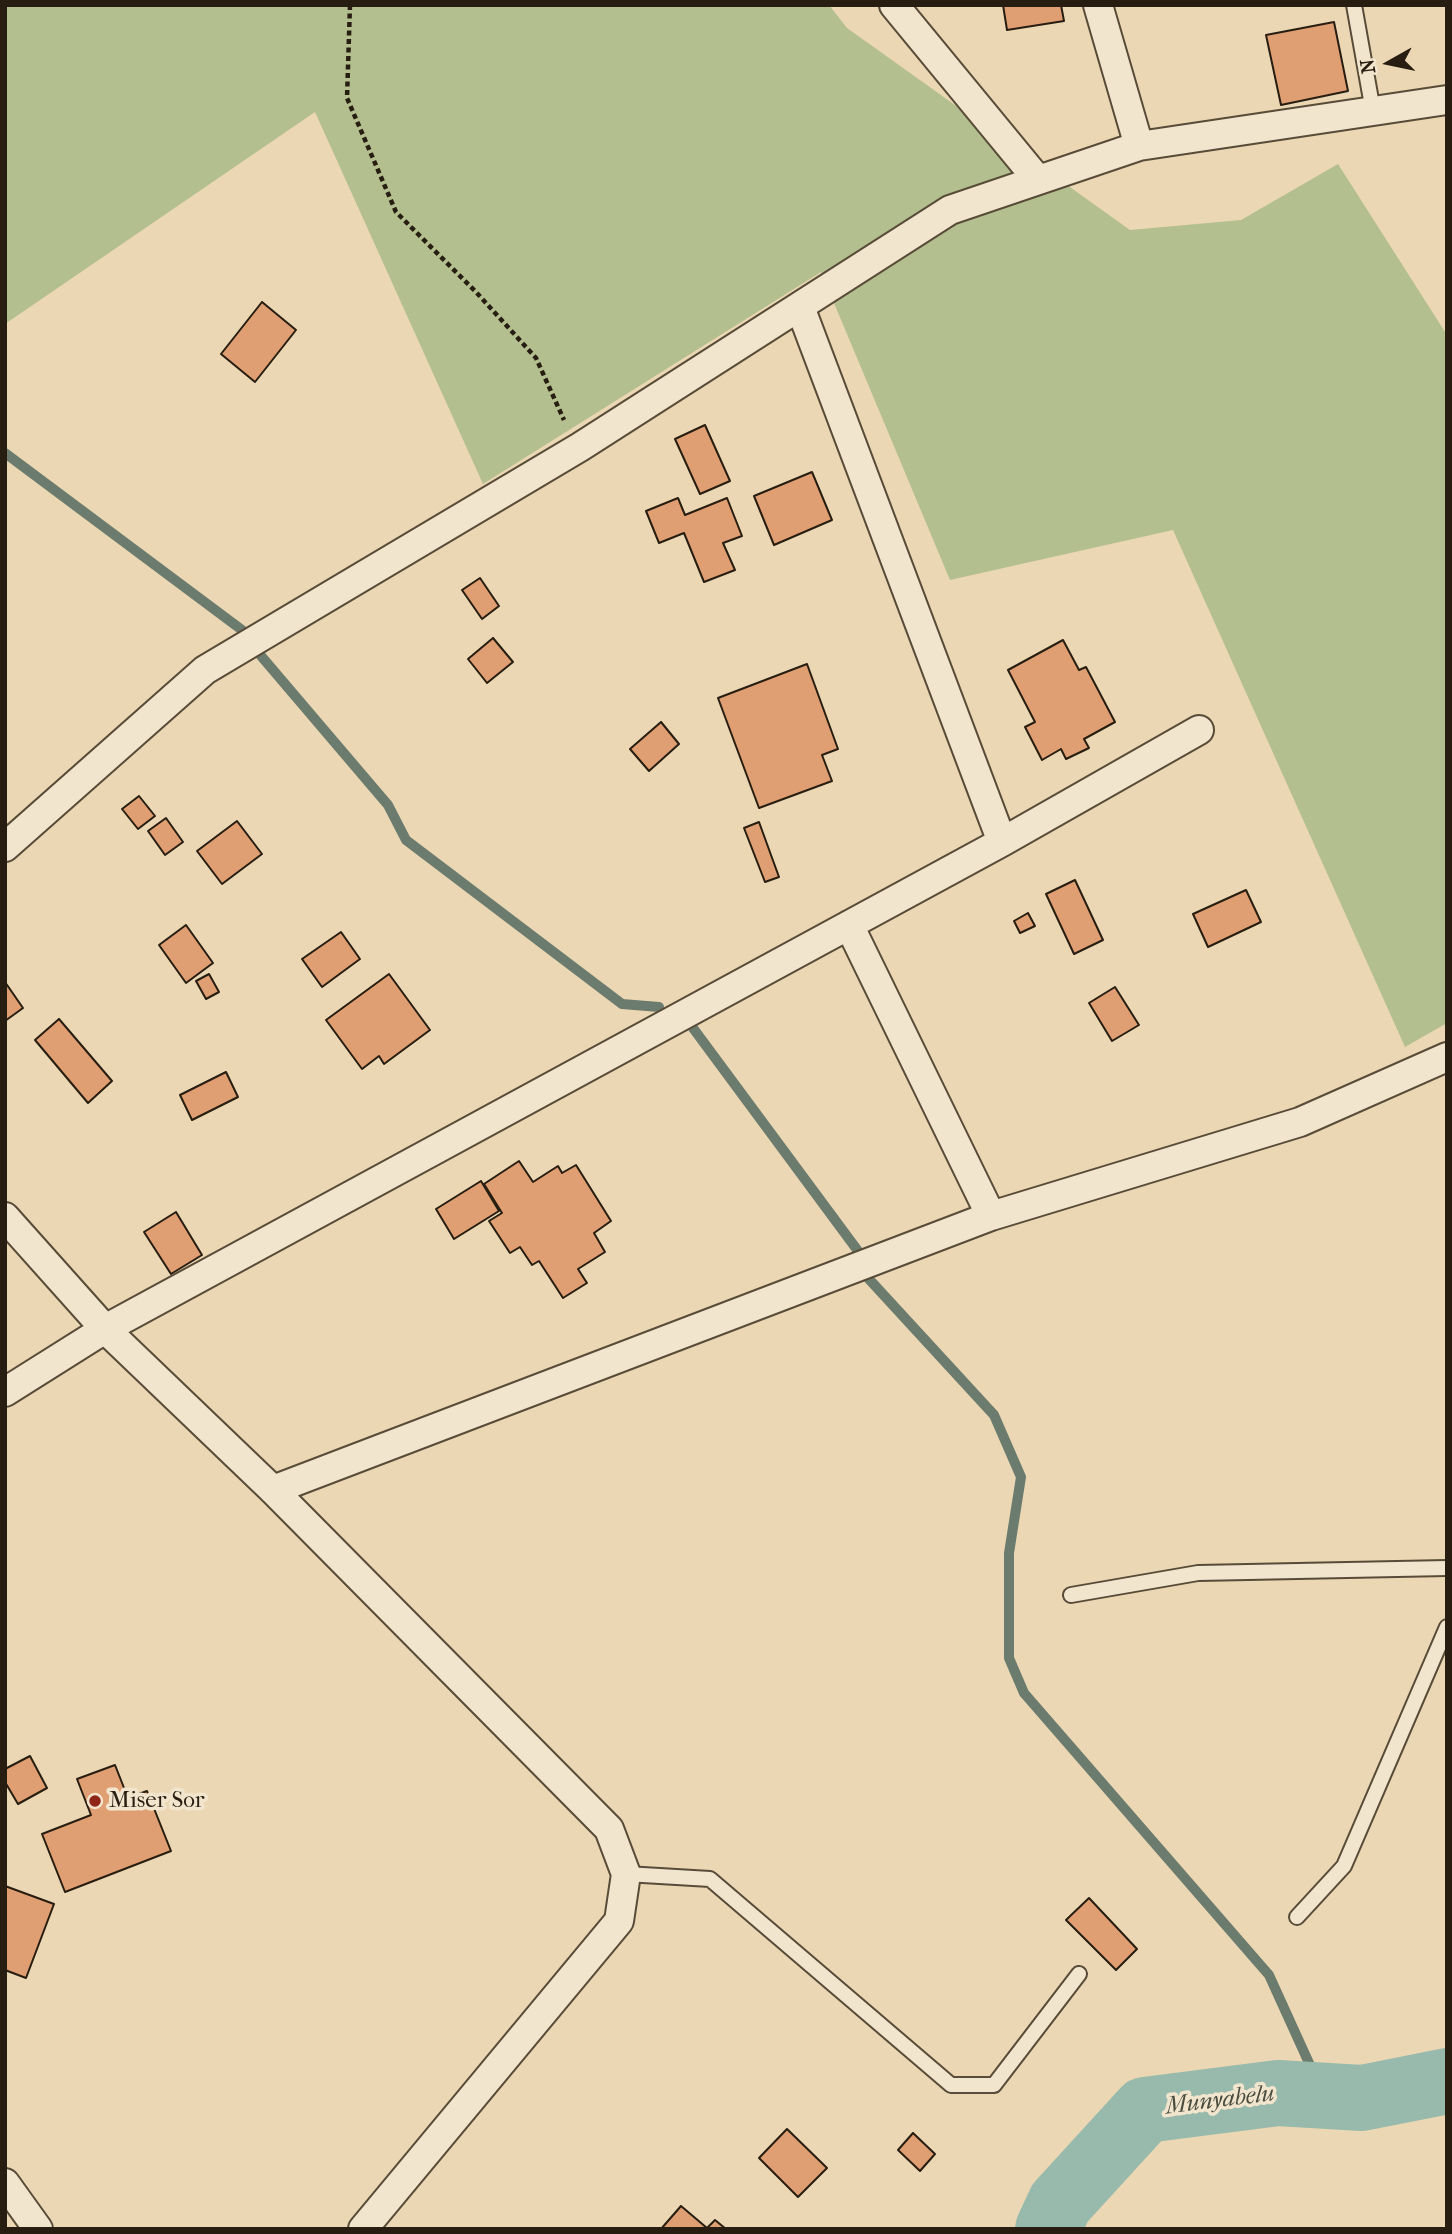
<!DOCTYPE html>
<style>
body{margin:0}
#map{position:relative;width:1452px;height:2234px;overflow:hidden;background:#ebd7b3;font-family:"IM FELL French Canon",serif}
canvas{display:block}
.frame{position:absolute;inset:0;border:7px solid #271d10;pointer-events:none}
.north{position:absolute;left:1354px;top:28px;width:70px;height:70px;-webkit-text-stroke:5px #f2e5ce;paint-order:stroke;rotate:261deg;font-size:19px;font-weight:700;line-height:28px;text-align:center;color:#271d10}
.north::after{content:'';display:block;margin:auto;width:24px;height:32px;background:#271d10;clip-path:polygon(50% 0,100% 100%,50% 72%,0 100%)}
</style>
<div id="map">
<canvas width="1452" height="2234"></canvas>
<div class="frame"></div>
<div class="north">N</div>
</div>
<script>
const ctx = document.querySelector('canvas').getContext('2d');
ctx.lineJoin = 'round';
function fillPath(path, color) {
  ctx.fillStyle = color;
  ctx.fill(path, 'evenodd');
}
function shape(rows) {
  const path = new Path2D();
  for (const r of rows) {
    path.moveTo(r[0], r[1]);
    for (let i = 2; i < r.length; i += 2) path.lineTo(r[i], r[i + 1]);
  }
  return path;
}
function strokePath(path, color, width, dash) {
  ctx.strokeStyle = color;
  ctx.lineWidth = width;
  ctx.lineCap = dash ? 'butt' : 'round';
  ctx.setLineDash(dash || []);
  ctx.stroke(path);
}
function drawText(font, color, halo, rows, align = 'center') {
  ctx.font = font + ' "IM FELL French Canon",serif';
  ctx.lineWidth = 7;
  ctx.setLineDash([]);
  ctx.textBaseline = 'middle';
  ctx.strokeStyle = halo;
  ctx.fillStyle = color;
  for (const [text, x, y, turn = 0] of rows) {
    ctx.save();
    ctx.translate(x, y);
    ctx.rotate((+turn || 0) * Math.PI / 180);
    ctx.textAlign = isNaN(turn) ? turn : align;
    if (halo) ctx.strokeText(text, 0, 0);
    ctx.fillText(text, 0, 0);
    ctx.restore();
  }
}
fillPath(shape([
 [5,5,829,5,847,28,1130,230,1241,220,1338,164,1447,335,1447,1023,1405,1047,1173,530,950,580,821,272,483,484,315,112,5,324]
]), '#b4bf8f');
strokePath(shape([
 [5,453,246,633],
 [256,650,388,805,406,840,622,1004,659,1007],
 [693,1028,858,1251],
 [868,1278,994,1415,1021,1477,1009,1553,1009,1658,1024,1693,1269,1975,1324,2096]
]), '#6b7b6e', 10);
strokePath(shape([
 [1048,2229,1060,2203,1145,2110,1278,2093,1362,2098,1447,2081]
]), '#98baac', 66);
const building = shape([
 [1003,5,1061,5,1064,21,1007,30,1003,5],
 [1334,22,1348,91,1281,105,1266,35,1334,22],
 [262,302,296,330,255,382,221,354,262,302],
 [705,425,730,481,700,494,675,439,705,425],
 [812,472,832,520,774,545,754,496,812,472],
 [678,498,685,515,727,498,742,536,723,543,735,570,704,582,684,533,659,543,646,511,678,498],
 [480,578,499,606,482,619,462,590,480,578],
 [493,638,513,662,487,683,468,659,493,638],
 [1063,640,1079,670,1086,667,1115,722,1084,739,1089,748,1066,759,1061,749,1042,760,1025,727,1035,722,1008,670,1063,640],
 [807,664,838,749,822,755,832,781,759,808,718,698,807,664],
 [661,722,679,744,649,771,630,749,661,722],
 [139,796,155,816,138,829,122,809,139,796],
 [166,818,183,842,165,855,148,831,166,818],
 [237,821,262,854,222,884,197,851,237,821],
 [759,822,779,877,765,882,744,828,759,822],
 [1075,880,1103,940,1074,954,1046,894,1075,880],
 [1246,890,1261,922,1208,947,1193,914,1246,890],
 [1028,913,1035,926,1020,933,1014,921,1028,913],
 [186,925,213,963,186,983,159,945,186,925],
 [341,932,360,959,322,987,302,959,341,932],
 [209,974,219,992,206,999,196,981,209,974],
 [389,974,430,1030,384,1064,379,1056,362,1069,326,1020,389,974],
 [5,982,23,1008,5,1021,5,982],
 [1115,987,1139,1025,1112,1041,1089,1003,1115,987],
 [59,1019,112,1081,88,1103,35,1040,59,1019],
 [226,1072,238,1097,192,1120,180,1095,226,1072],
 [519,1161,533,1182,558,1166,562,1173,576,1165,611,1221,594,1233,605,1252,578,1269,587,1283,563,1298,539,1261,532,1265,520,1247,510,1253,489,1221,502,1213,484,1184,519,1161],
 [481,1181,499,1211,454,1239,436,1209,481,1181],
 [176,1212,202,1255,171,1274,144,1232,176,1212],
 [30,1756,47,1788,18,1804,5,1782,5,1769,30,1756],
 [115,1765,128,1798,147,1791,171,1851,65,1892,42,1834,91,1815,77,1779,115,1765],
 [5,1886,54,1904,26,1978,5,1970,5,1886],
 [1089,1898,1137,1949,1116,1970,1066,1920,1089,1898],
 [787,2129,827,2168,798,2197,759,2158,787,2129],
 [913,2133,935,2154,920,2171,898,2150,913,2133],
 [681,2206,707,2228,715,2220,726,2229,661,2229,681,2206]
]);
fillPath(building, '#e09f73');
strokePath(building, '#271d10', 2);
const service = shape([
 [1354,5,1373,111],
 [1071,1595,1198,1573,1447,1568],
 [626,1874,710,1879,951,2085,994,2085,1079,1974],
 [1297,1917,1344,1866,1447,1627]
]);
const minor = shape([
 [894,5,1038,180],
 [1098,5,1139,146],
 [800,307,1002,842],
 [5,847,205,670,580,447,950,210,1139,146,1447,100],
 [849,925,991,1216],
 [5,1217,105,1329,273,1490,609,1829,626,1874,619,1921,363,2229],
 [5,1392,105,1329,1002,842,1199,730],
 [273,1490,991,1216,1300,1122,1447,1057],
 [5,2183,38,2229]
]);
strokePath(service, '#584c39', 18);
strokePath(minor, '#584c39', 32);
strokePath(shape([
 [350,5,347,98,396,212,476,292,536,358,564,420]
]), '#271d10', 4.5, [5, 3.5]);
strokePath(service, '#f2e5ce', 14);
strokePath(minor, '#f2e5ce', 28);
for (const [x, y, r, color] of [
 [95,1801,7,"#8f2418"]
]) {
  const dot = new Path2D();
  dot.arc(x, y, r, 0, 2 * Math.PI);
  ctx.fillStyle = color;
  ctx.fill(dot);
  strokePath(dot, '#f2e5ce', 2.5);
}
drawText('23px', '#271d10', '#f2e5ce', [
 ["Miser Sor",109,1801]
], 'left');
drawText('italic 24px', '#494c3f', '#f2e5ce', [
 ["Munyabelu",1220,2101,-7]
]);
</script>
